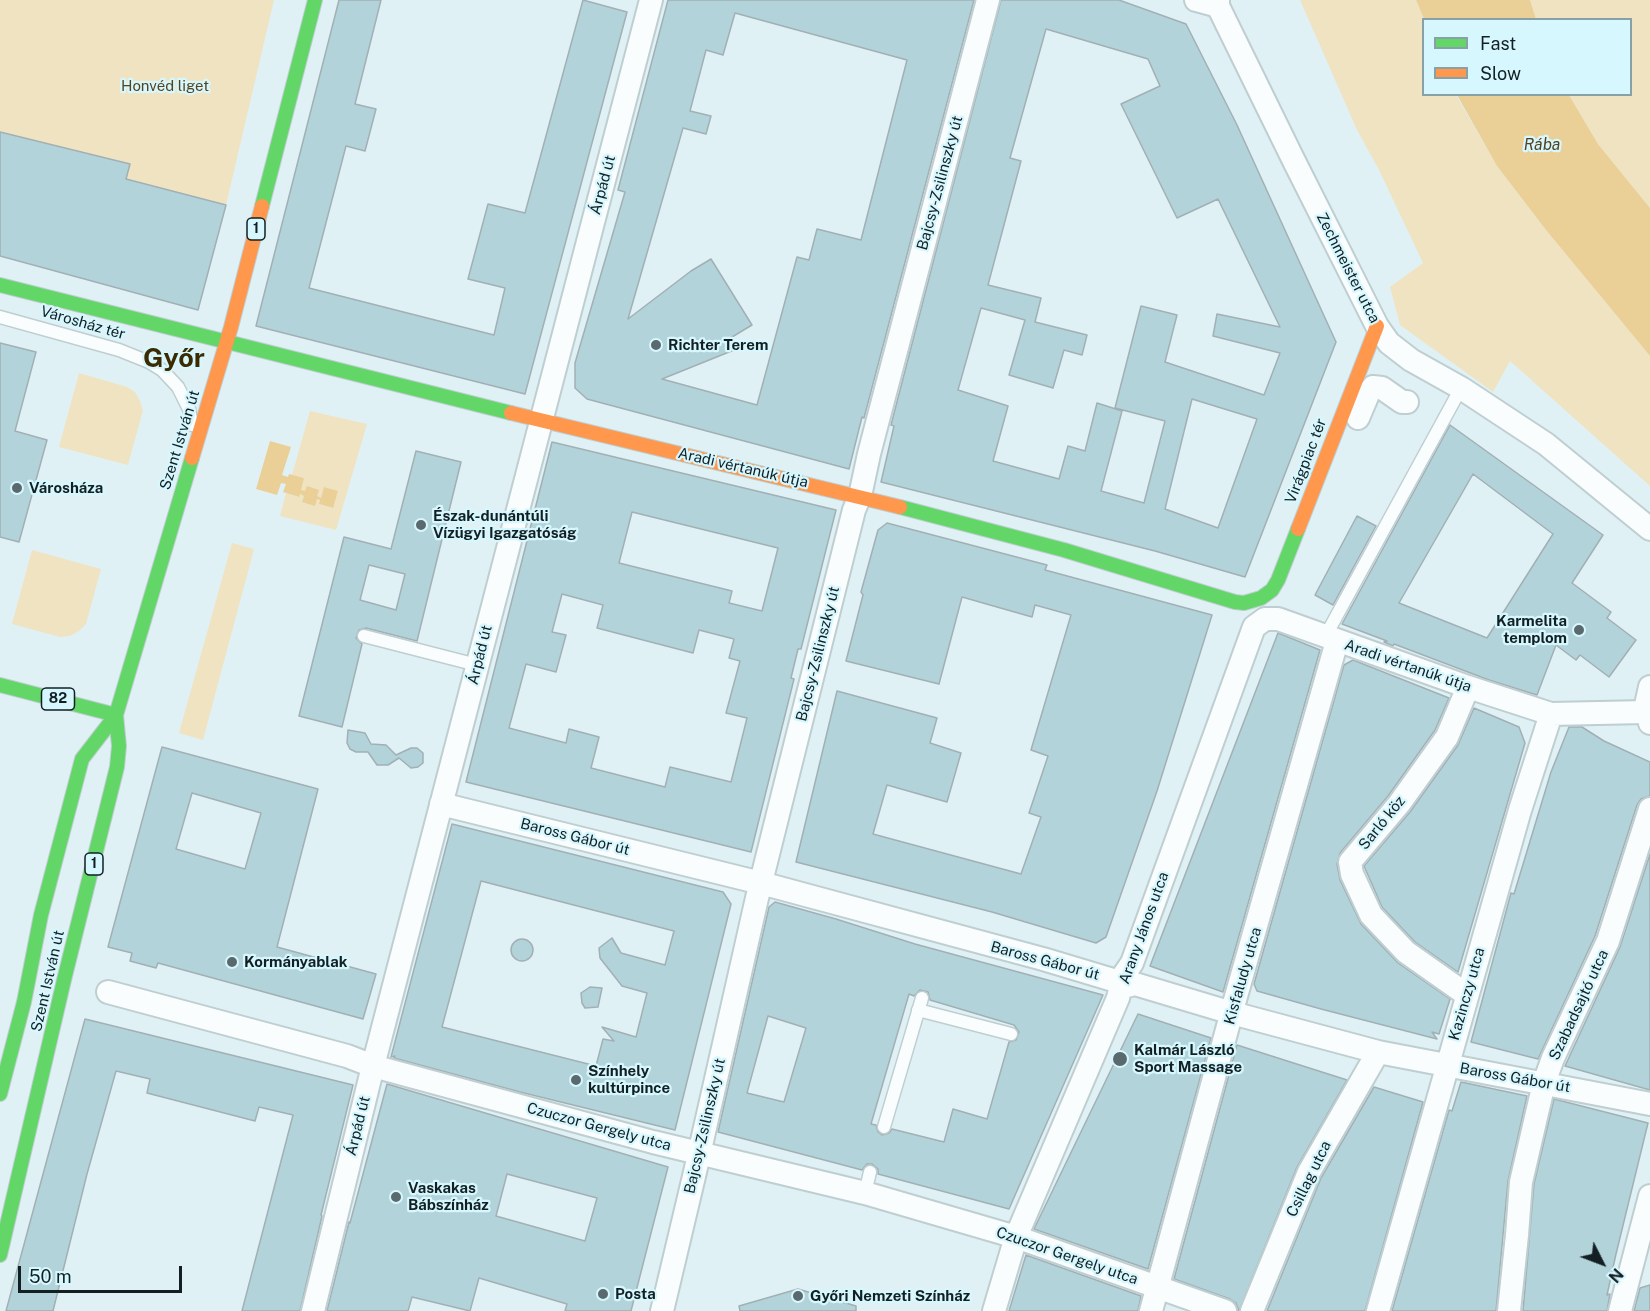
<!DOCTYPE html>
<meta charset="utf-8">
<style>
body{margin:0}
#map{position:relative;width:1650px;height:1311px;overflow:hidden;background:#e0f1f5;font-family:"Public Sans",sans-serif}
canvas{display:block}
.legend{position:absolute;left:1422px;top:18px;width:210px;height:78px;box-sizing:border-box;background:#d7f7fe;border:2px solid #88a1a7;margin:0;padding:8px 10px;list-style:none;font-size:18px;color:#122024}
.legend li{display:flex;align-items:center;gap:12px;height:30px}
.legend b{width:30px;border:2px solid #88a1a7}
.north{position:absolute;left:1572px;top:1233px;width:60px;height:60px;-webkit-text-stroke:4px #d7f7fe;paint-order:stroke;rotate:132deg;font-size:16px;font-weight:700;line-height:24px;text-align:center;color:#122024}
.north::after{content:'';display:block;margin:auto;width:21px;height:27px;background:#122024;clip-path:polygon(50% 0,100% 100%,50% 72%,0 100%)}
.scale{position:absolute;left:18px;top:1266px;width:164px;height:27px;box-sizing:border-box;border:3px solid #122024;border-top:0;padding-left:8px;font-size:18px;line-height:21px;white-space:nowrap;color:#122024;-webkit-text-stroke:4px #d7f7fe;paint-order:stroke}
</style>
<div id="map">
<canvas width="1650" height="1311"></canvas>
<ul class="legend">
<li><b style="height:8px;background:#63d668"></b>Fast</li>
<li><b style="height:8px;background:#ff974d"></b>Slow</li>
</ul>
<div class="north">N</div>
<div class="scale">50 m</div>
</div>
<script>
const ctx = document.querySelector('canvas').getContext('2d');
ctx.lineJoin = 'round';
function fillPath(path, color) {
  ctx.fillStyle = color;
  ctx.fill(path, 'evenodd');
}
function shape(rows) {
  const path = new Path2D();
  for (const r of rows) {
    if (r.length === 3) {
      path.moveTo(r[0] + r[2], r[1]);
      path.arc(r[0], r[1], r[2], 0, 2 * Math.PI);
      continue;
    }
    path.moveTo(r[0], r[1]);
    for (let i = 2; i < r.length; i += 2) path.lineTo(r[i], r[i + 1]);
  }
  return path;
}
function strokePath(path, color, width, dash) {
  ctx.strokeStyle = color;
  ctx.lineWidth = width;
  ctx.lineCap = dash ? 'butt' : 'round';
  ctx.setLineDash(dash || []);
  ctx.stroke(path);
}
function drawText(font, color, halo, rows, align = 'center') {
  ctx.font = font + ' "Public Sans",sans-serif';
  ctx.lineWidth = 4.5;
  ctx.setLineDash([]);
  ctx.textBaseline = 'middle';
  ctx.strokeStyle = halo;
  ctx.fillStyle = color;
  for (const [text, x, y, turn = 0] of rows) {
    ctx.save();
    ctx.translate(x, y);
    ctx.rotate((+turn || 0) * Math.PI / 180);
    ctx.textAlign = isNaN(turn) ? turn : align;
    if (halo) ctx.strokeText(text, 0, 0);
    ctx.fillText(text, 0, 0);
    ctx.restore();
  }
}
fillPath(shape([
 [0,0,274,0,226,205,126,179,130,164,0,132],
 [1300,0,1416,0,1424,19,1424,94,1456,95,1497,166,1546,230,1650,356,1650,486,1510,361,1493,392,1400,325,1390,287,1423,263,1379,170,1357,130],
 [1530,0,1650,0,1650,208,1598,144,1569,95,1630,94,1630,20,1536,19],
 [79,373,127,387,135,392,140,401,143,410,128,465,59,447],
 [310,411,367,424,336,530,280,516,286,493,298,497,299,494,304,496,302,502,316,499,320,500,319,504,332,508,338,492,325,487,321,498,317,497,300,490,304,478,292,475],
 [232,543,254,549,203,740,179,733],
 [32,550,101,569,86,624,79,631,70,636,60,637,12,624]
]), '#efe3c2');
fillPath(shape([
 [1416,0,1530,0,1536,19,1424,19],
 [1457,95,1569,95,1598,144,1650,208,1650,356,1546,230,1497,166],
 [270,441,291,447,282,475,288,477,289,474,304,478,301,490,305,491,307,486,319,490,317,496,321,498,324,487,338,491,333,508,319,504,320,500,317,499,315,506,302,502,304,496,300,494,299,497,283,492,286,484,281,483,277,495,256,489]
]), '#ead096');
const building = shape([
 [339,0,381,0,355,104,376,109,365,151,346,146,309,288,494,335,505,288,468,279,488,204,525,213,583,0,627,12,525,394,256,326,339,0],
 [668,0,974,0,864,418,862,417,849,469,587,399,575,388,575,363,625,192,618,190,668,0],
 [735,13,907,60,861,240,817,229,809,260,797,257,757,405,662,379,734,350,727,340,752,325,711,259,691,271,628,319,683,128,706,134,711,116,690,111,706,50,723,55,735,13],
 [1001,0,1119,0,1186,24,1237,125,1336,342,1245,577,1155,551,881,482,894,426,891,425,1001,0],
 [1046,29,1148,59,1160,86,1121,104,1177,218,1218,199,1280,327,1217,314,1213,336,1280,353,1264,395,1165,362,1177,315,1141,306,1115,408,1165,421,1144,503,1101,491,1122,411,1097,403,1085,451,1068,446,1059,479,993,461,1008,406,958,390,981,308,1025,320,1009,375,1053,388,1064,350,1082,355,1087,335,1035,322,1041,298,988,285,1021,161,1010,158,1046,29],
 [1192,399,1257,419,1218,528,1165,509,1192,399],
 [0,132,130,164,126,179,226,205,198,310,0,256,0,132],
 [0,343,36,352,15,431,47,440,19,542,0,537,0,343],
 [1450,425,1603,535,1572,583,1611,612,1607,618,1636,640,1609,677,1580,655,1576,660,1556,645,1537,695,1489,680,1394,644,1393,646,1384,642,1387,641,1342,624,1450,425],
 [1473,474,1553,534,1487,638,1399,603,1473,474],
 [552,442,836,510,801,649,798,649,791,678,794,679,751,852,466,782,552,442],
 [632,512,778,548,762,611,729,603,732,591,619,563,632,512],
 [562,594,603,605,597,628,693,653,699,630,734,639,729,658,740,661,726,713,747,718,731,782,670,767,665,787,591,768,599,737,569,729,566,743,509,728,526,664,556,672,566,635,552,632,562,594],
 [416,451,461,462,417,641,366,628,359,630,356,638,362,644,342,727,299,716,344,537,391,549,416,451],
 [369,565,405,574,396,610,360,600,369,565],
 [1357,516,1376,526,1333,605,1315,595,1357,516],
 [887,523,1047,565,1045,570,1212,615,1157,791,1106,937,1096,943,992,912,796,862,837,691,937,718,930,743,961,753,947,802,887,785,873,834,1021,874,1041,817,1029,813,1048,756,1031,750,1071,615,1035,605,1032,617,962,597,939,684,846,661,863,595,861,592,878,530,887,523],
 [1278,633,1320,650,1223,992,1150,966,1278,633],
 [1353,660,1449,698,1435,730,1388,796,1340,853,1337,864,1340,880,1361,924,1398,963,1450,999,1439,1034,1432,1032,1437,1039,1321,1009,1257,991,1254,984,1344,665,1353,660],
 [1474,708,1519,727,1525,743,1458,972,1415,942,1382,907,1364,866,1410,812,1458,745,1474,708],
 [1569,727,1582,727,1604,741,1650,762,1650,796,1641,799,1637,805,1595,936,1538,1059,1471,1042,1511,893,1514,894,1551,772,1569,727],
 [348,730,365,733,371,744,386,745,396,755,411,748,417,748,423,753,423,763,418,767,411,768,399,758,388,765,377,765,368,752,356,752,350,749,347,743,348,730],
 [162,747,318,789,277,947,376,974,363,1019,158,963,156,968,130,961,132,953,108,947,162,747],
 [192,793,261,813,245,869,176,849,192,793],
 [452,824,723,892,731,904,675,1130,520,1092,394,1058,395,1056,391,1057,452,824],
 [481,881,674,931,665,965,621,953,612,938,599,948,600,958,622,986,647,993,636,1037,602,1027,614,1041,603,1039,596,1066,442,1027,481,881],
 [1650,854,1650,1090,1565,1066,1620,947,1650,854],
 [775,902,836,919,915,944,1103,995,1009,1209,878,1174,878,1169,872,1164,867,1164,862,1170,718,1132,769,907,775,902],
 [920,990,928,992,930,1000,1014,1025,1019,1032,1016,1040,1009,1042,987,1119,953,1109,944,1142,892,1129,889,1133,882,1135,878,1132,876,1125,871,1124,909,994,914,996,920,990],
 [768,1016,806,1028,784,1102,747,1093,768,1016],
 [522,950,11],
 [590,987,602,988,598,1007,585,1008,582,1003,581,993,590,987],
 [1138,1014,1211,1038,1148,1269,1034,1229,1138,1014],
 [85,1019,353,1085,321,1215,322,1216,300,1311,242,1311,293,1115,259,1107,255,1121,147,1093,150,1079,116,1071,87,1174,53,1311,6,1311,85,1019],
 [1237,1045,1347,1080,1297,1167,1239,1311,1236,1303,1230,1299,1174,1279,1237,1045],
 [1461,1082,1527,1096,1508,1181,1496,1311,1392,1311,1449,1110,1452,1111,1461,1082],
 [387,1084,668,1167,631,1311,565,1311,567,1304,479,1278,470,1311,412,1297,408,1311,327,1311,349,1222,350,1223,387,1084],
 [507,1174,597,1198,585,1241,496,1216,507,1174],
 [1374,1087,1423,1102,1365,1311,1267,1311,1321,1178,1374,1087],
 [1554,1099,1648,1123,1616,1254,1607,1295,1610,1294,1607,1311,1523,1311,1534,1184,1554,1099],
 [1026,1255,1141,1296,1138,1311,1009,1311,1026,1255],
 [1650,1285,1650,1311,1634,1311,1640,1288,1650,1285],
 [798,1289,856,1306,856,1311,740,1311,739,1306,798,1289]
]);
fillPath(building, '#b3d3da');
strokePath(building, '#a1b0b4', 1.5);
const lane = shape([
 [0,317,119,350,149,362,162,370,178,387,189,409,192,425],
 [364,636,477,665],
 [1325,637,1461,388],
 [918,1010,1011,1034],
 [884,1127,922,998],
 [865,1193,870,1172]
]);
const street = shape([
 [1196,0,1218,6],
 [1218,0,1218,6,1293,159,1377,326,1389,343,1411,360,1461,388,1546,444,1650,529],
 [1358,418,1369,392,1373,387,1382,388,1402,402,1407,402],
 [1650,687,1646,705,1650,723],
 [441,804,761,883,1043,959,1123,983,1127,986,1135,984,1232,1013,1378,1052,1650,1104],
 [108,992,347,1056,373,1066,653,1142,865,1193,1016,1237,1225,1311],
 [1467,995,1406,952,1371,915,1352,874,1350,862,1399,804,1447,737,1468,687],
 [313,1311,373,1066,651,0],
 [662,1311,695,1172,757,898,854,510,860,496,869,454,988,0],
 [994,1311,1016,1237,1118,998,1123,976,1132,963,1254,627,1265,619,1278,619,1468,687,1551,714,1646,712],
 [1151,1311,1235,1000,1337,641],
 [1252,1311,1309,1172,1378,1052],
 [1378,1311,1520,810,1551,714],
 [1509,1311,1517,1235,1521,1182,1544,1083,1553,1058,1608,941,1650,809],
 [1620,1311,1650,1196]
]);
const fast = shape([
 [262,206,315,0],
 [0,285,511,413],
 [900,507,1064,550,1235,602,1244,603,1261,598,1272,590,1278,580,1298,529],
 [0,685,116,715],
 [0,1094,24,1002,41,915,82,759,116,715],
 [0,1255,64,980,117,767,119,746,116,715,192,458]
]);
const slow = shape([
 [511,413,900,507],
 [192,458,231,327,262,206],
 [1298,529,1377,326]
]);
strokePath(lane, '#beced1', 15);
strokePath(street, '#beced1', 26);
strokePath(fast, '#beced1', 16);
strokePath(slow, '#beced1', 16);
strokePath(lane, '#fafdfe', 12);
strokePath(street, '#fafdfe', 22);
strokePath(fast, '#63d668', 14);
strokePath(slow, '#ff974d', 14);
for (const [x, y, r, color] of [
 [656,345,6,"#5a696d"],
 [17,488,6,"#5a696d"],
 [421,525,6,"#5a696d"],
 [1579,630,6,"#5a696d"],
 [232,962,6,"#5a696d"],
 [1120,1059,8,"#5a696d"],
 [576,1080,6,"#5a696d"],
 [396,1197,6,"#5a696d"],
 [603,1294,6,"#5a696d"],
 [798,1296,6,"#5a696d"]
]) {
  const dot = new Path2D();
  dot.arc(x, y, r, 0, 2 * Math.PI);
  ctx.fillStyle = color;
  ctx.fill(dot);
  strokePath(dot, '#d7f7fe', 2);
}
for (const [x, y, w] of [
 [256,229,18],
 [58,699,33],
 [94,864,18]
]) {
  const box = new Path2D();
  box.roundRect(x - w / 2, y - 11, w, 22, 4.5);
  ctx.fillStyle = '#d7f7fe';
  ctx.fill(box);
  strokePath(box, '#122024', 1.5);
}
drawText('bold 14px', '#122024', null, [
 ["1",256,229],
 ["82",58,699],
 ["1",94,864]
]);
drawText('15px', '#55431e', '#d7f7fe', [
 ["Honvéd liget",165,86]
]);
drawText('15px', '#122024', '#d7f7fe', [
 ["Bajcsy-Zsilinszky út",940,183,-75],
 ["Árpád út",603,185,-75],
 ["Zechmeister utca",1348,268,63],
 ["Városház tér",83,323,16],
 ["Szent István út",180,440,-73],
 ["Virágpiac tér",1306,461,-69],
 ["Aradi vértanúk útja",743,468,13],
 ["Bajcsy-Zsilinszky út",818,654,-76],
 ["Árpád út",480,655,-76],
 ["Aradi vértanúk útja",1408,666,19],
 ["Sarló köz",1382,823,-51],
 ["Baross Gábor út",575,837,14],
 ["Arany János utca",1144,928,-70],
 ["Baross Gábor út",1045,961,15],
 ["Kisfaludy utca",1243,976,-74],
 ["Szent István út",48,981,-77],
 ["Kazinczy utca",1467,994,-74],
 ["Szabadsajtó utca",1579,1005,-65],
 ["Baross Gábor út",1515,1078,10],
 ["Árpád út",358,1126,-76],
 ["Bajcsy-Zsilinszky út",705,1126,-77],
 ["Czuczor Gergely utca",599,1127,15],
 ["Csillag utca",1309,1179,-64],
 ["Czuczor Gergely utca",1067,1256,19]
]);
drawText('bold 15px', '#122024', '#d7f7fe', [
 ["Richter Terem",668,345],
 ["Városháza",29,488],
 ["Észak-dunántúli",433,516],
 ["Vízügyi Igazgatóság",433,533],
 ["Karmelita",1567,621,"right"],
 ["templom",1567,638,"right"],
 ["Kormányablak",244,962],
 ["Kalmár László",1134,1050],
 ["Sport Massage",1134,1067],
 ["Színhely",588,1071],
 ["kultúrpince",588,1088],
 ["Vaskakas",408,1188],
 ["Bábszínház",408,1205],
 ["Posta",615,1294],
 ["Győri Nemzeti Színház",810,1296]
], 'left');
drawText('italic 16px', '#54411d', '#d7f7fe', [
 ["Rába",1542,145]
]);
drawText('bold 27px', '#3c2a01', '#d7f7fe', [
 ["Győr",174,359]
]);
</script>
